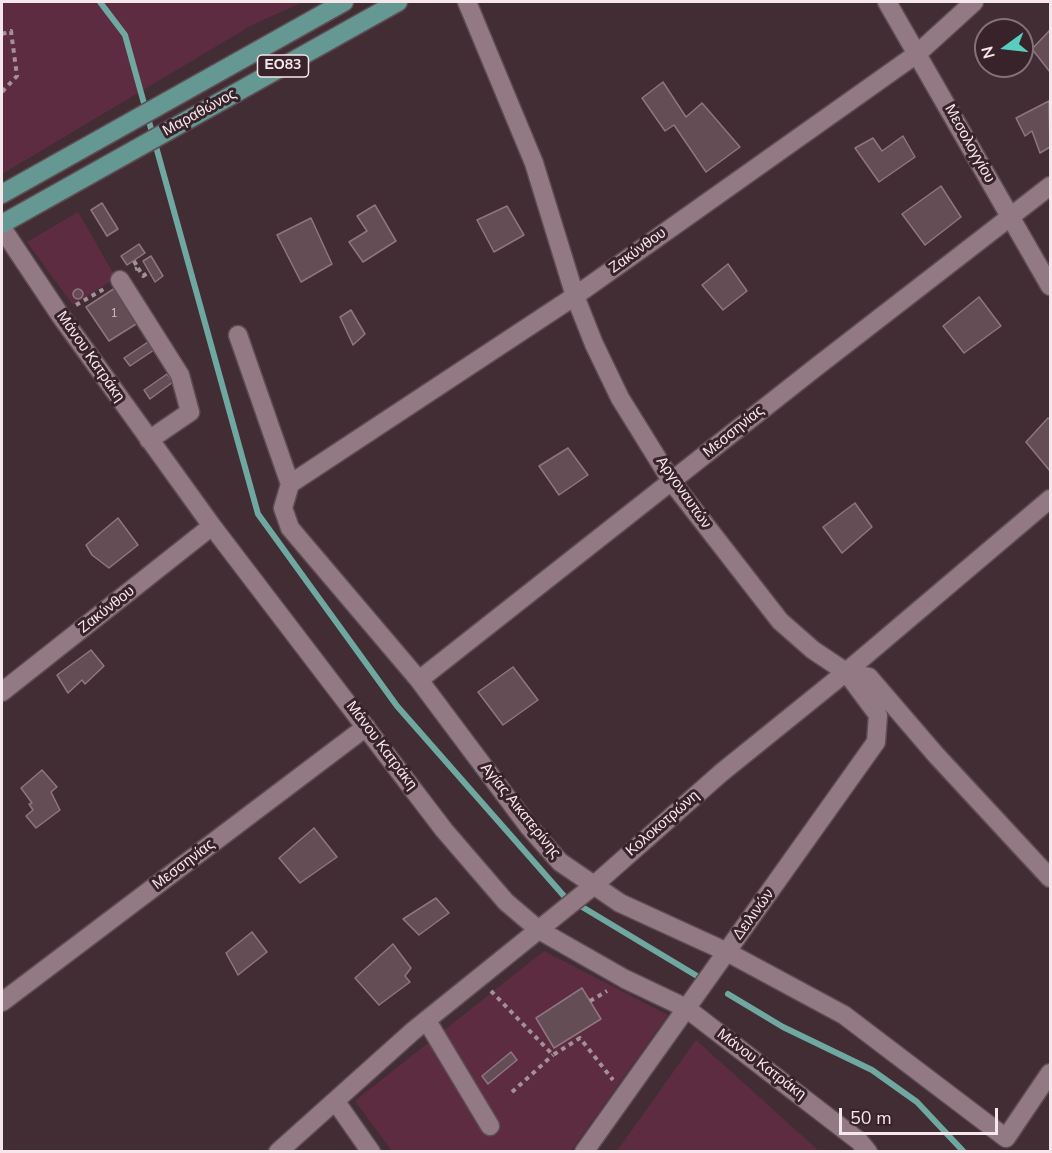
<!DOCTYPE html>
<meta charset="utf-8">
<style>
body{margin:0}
#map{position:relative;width:1052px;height:1153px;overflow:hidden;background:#422d35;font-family:"Nunito Sans",sans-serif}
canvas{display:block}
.frame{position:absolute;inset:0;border:3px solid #f6e7ec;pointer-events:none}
.north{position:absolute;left:974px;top:18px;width:60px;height:60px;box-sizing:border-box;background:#38232b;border:2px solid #847178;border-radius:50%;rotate:255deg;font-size:16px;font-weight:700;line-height:24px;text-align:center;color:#f6e7ec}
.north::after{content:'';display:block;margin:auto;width:21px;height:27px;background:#59cebe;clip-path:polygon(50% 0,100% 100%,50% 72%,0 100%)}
.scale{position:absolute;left:839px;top:1108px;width:159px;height:27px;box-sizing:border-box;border:3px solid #f6e7ec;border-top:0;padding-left:8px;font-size:18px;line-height:21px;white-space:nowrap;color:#f6e7ec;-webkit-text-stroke:4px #38232b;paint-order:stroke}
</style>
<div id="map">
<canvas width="1052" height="1153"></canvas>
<div class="frame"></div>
<div class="north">N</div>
<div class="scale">50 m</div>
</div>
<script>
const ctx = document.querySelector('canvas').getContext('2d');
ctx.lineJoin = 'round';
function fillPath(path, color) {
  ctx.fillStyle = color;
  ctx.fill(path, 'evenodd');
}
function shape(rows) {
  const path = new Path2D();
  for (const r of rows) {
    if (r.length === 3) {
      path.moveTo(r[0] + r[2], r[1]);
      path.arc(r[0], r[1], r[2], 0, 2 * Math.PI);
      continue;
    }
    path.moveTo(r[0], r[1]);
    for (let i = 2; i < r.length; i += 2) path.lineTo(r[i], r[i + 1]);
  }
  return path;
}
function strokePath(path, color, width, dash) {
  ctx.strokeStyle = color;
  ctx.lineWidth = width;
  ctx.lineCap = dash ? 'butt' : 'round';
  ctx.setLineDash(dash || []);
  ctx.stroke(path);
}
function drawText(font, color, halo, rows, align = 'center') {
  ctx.font = font + ' "Nunito Sans",sans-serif';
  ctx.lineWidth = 6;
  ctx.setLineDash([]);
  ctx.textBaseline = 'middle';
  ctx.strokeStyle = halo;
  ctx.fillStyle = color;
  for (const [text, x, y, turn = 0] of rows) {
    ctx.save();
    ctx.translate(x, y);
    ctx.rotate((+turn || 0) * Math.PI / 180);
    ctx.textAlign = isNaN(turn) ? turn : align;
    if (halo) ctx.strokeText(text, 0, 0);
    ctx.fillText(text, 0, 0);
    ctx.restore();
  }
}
fillPath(shape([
 [2,2,303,2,252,25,2,174],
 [78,212,116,278,73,305,27,242],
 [544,951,668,1015,571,1151,392,1151,355,1101],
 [696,1040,819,1151,617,1151]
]), '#5e2c41');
strokePath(shape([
 [100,2,125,35,258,514,397,706,564,896,697,976],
 [728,994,783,1027,872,1070,917,1102,964,1152]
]), '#6ea8a1', 6);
const building = shape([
 [1050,30,1050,72,1032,49,1050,30],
 [663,82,686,117,702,103,740,147,706,172,674,125,665,131,642,98,663,82],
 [1049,101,1050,147,1040,153,1032,131,1025,136,1016,118,1049,101],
 [903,136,915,157,879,182,855,148,873,138,882,151,903,136],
 [941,186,961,217,925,245,902,214,941,186],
 [102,203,118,229,107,236,91,210,102,203],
 [375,205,396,241,363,262,349,242,367,231,357,216,375,205],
 [507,206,524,235,494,252,477,220,507,206],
 [311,218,332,264,301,282,277,235,311,218],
 [139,244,145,253,127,265,121,256,139,244],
 [151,256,163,276,155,282,143,261,151,256],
 [728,264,747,291,723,310,702,285,728,264],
 [118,286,141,321,109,341,86,307,118,286],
 [78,294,5],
 [979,297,1001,326,964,353,943,326,979,297],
 [351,310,365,334,353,345,340,317,351,310],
 [148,342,154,350,130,366,124,358,148,342],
 [167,374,173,382,150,399,144,390,167,374],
 [1048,418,1050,420,1050,471,1026,442,1048,418],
 [568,448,588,475,559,495,539,466,568,448],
 [855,503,872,527,842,553,823,527,855,503],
 [118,518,138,545,109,568,92,555,86,545,118,518],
 [91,650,104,666,85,684,82,680,68,693,57,675,91,650],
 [513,667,538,700,503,725,478,692,513,667],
 [42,770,57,787,51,792,60,810,36,828,26,816,33,810,29,804,32,803,21,788,42,770],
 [314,828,337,857,300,883,279,858,314,828],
 [436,898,449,913,419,935,403,919,436,898],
 [252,932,267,952,238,975,226,953,252,932],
 [393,944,411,968,405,976,410,982,379,1005,355,978,393,944],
 [582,988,601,1019,554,1048,536,1018,582,988],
 [511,1052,517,1060,488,1084,482,1076,511,1052]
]);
fillPath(building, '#654d56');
strokePath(building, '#8f757f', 1.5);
const minor = shape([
 [467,2,534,163,575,296,594,344,620,398,672,482,780,621,813,650,846,672,869,677,936,755,1050,878],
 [887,2,1050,286],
 [2,228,60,315,212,526,444,830,506,902,539,930,625,979,686,1008,859,1141,868,1152],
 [120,280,180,375,190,412,149,440],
 [238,335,290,484],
 [290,484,283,508,290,528,419,680,529,827,560,862,620,903,727,952,844,1015,1006,1138,1050,1073],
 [290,484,575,296,918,53,974,2],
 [419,680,815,368,1050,186],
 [2,692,212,526],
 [2,1002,366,727],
 [427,1021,490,1126],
 [336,1102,371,1152],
 [278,1152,413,1031,593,886,721,773,846,672,1050,499],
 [584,1152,876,742,878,715,846,672]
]);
const major = shape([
 [2,194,344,2],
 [2,224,398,2]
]);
strokePath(minor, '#5e4c53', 21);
strokePath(major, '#5e4c53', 21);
strokePath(shape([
 [2,34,11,31,17,76,2,92],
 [134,261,138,268,135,269],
 [138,268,143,276,149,272],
 [76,305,104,289],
 [491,991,553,1055,580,1038,613,1080],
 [590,1001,607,991],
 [512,1092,553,1055]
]), '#a39198', 4, [4.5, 4.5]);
strokePath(minor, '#937983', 18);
strokePath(major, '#659793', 18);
drawText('12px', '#d2c0c6', null, [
 ["1",114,314]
]);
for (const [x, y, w] of [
 [283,66,51]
]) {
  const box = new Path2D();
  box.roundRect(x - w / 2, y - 11, w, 22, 4.5);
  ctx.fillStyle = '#38232b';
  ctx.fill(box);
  strokePath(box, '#f6e7ec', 1.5);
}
drawText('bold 14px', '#f6e7ec', null, [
 ["ΕΟ83",283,66]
]);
drawText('15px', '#f6e7ec', '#38232b', [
 ["Μαραθώνος",200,113,-29],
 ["Μεσολογγίου",969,144,61],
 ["Ζακύνθου",638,251,-36],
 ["Μάνου Κατράκη",90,357,55],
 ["Μεσσηνίας",734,432,-39],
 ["Αργοναυτών",683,493,55],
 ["Ζακύνθου",107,610,-38],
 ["Μάνου Κατράκη",381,746,53],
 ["Αγίας Αικατερίνης",520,811,51],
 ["Κολοκοτρώνη",663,824,-41],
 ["Μεσσηνίας",184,865,-37],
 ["Δειλινών",754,915,-54],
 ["Μάνου Κατράκη",761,1065,37]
]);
</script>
